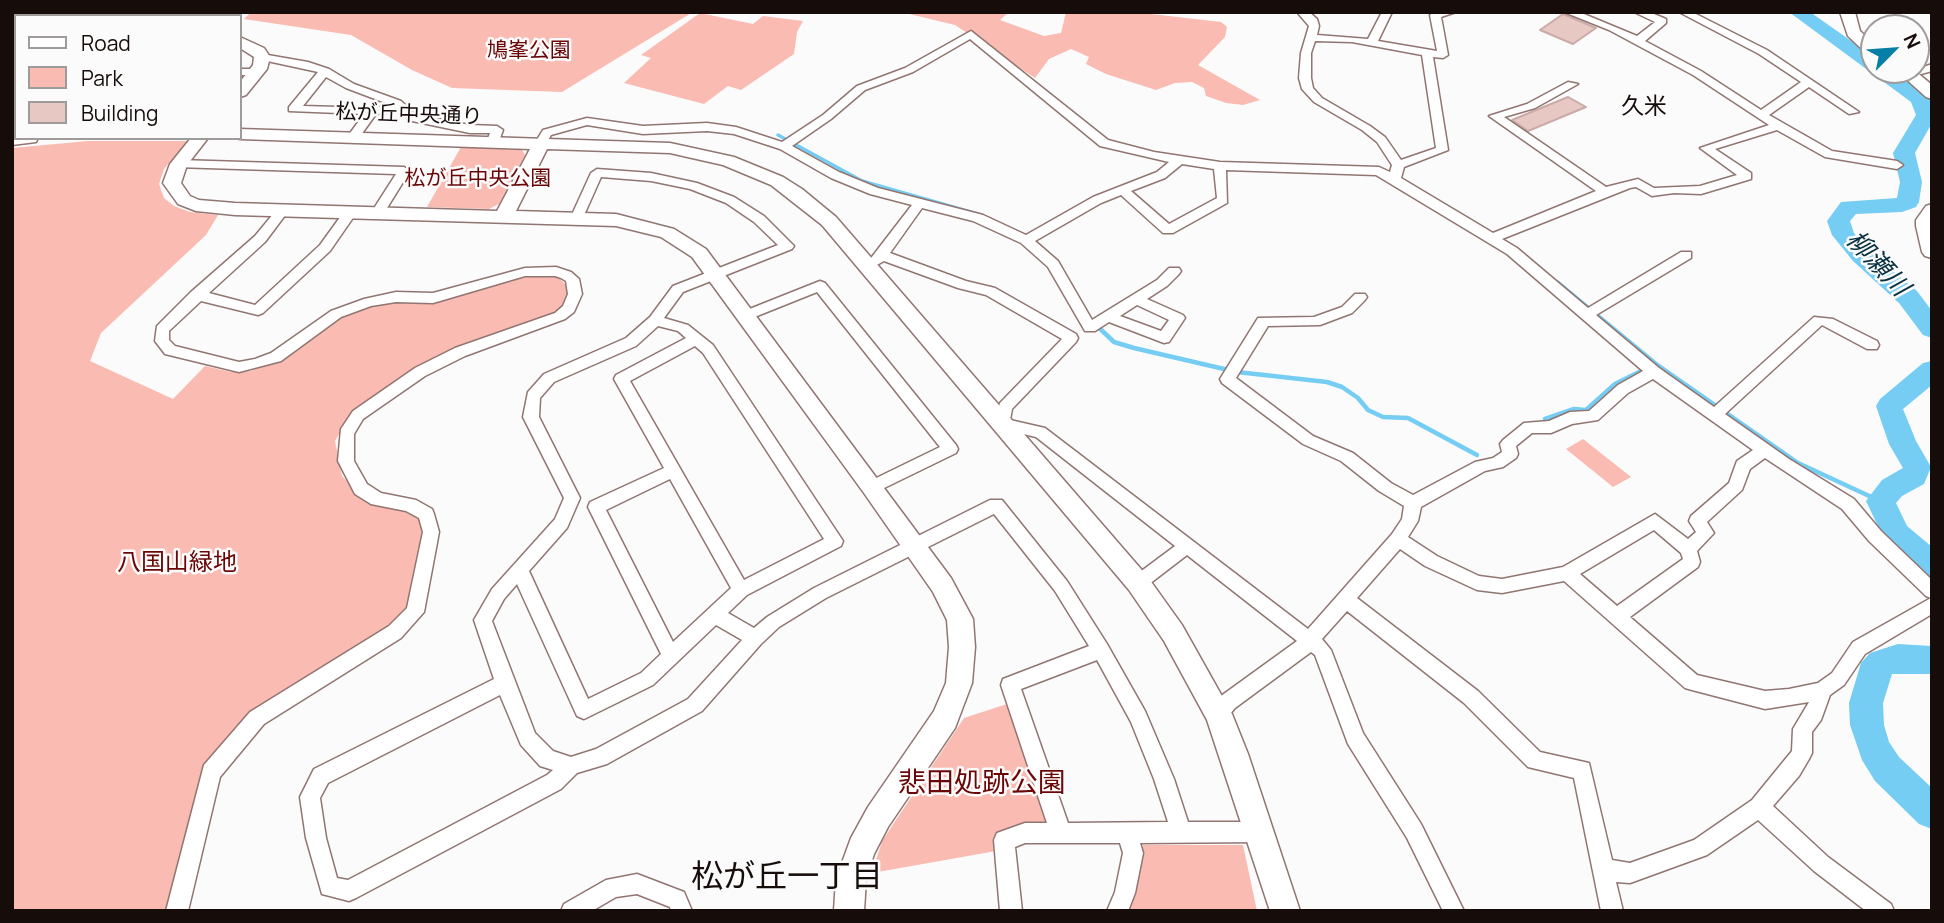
<!DOCTYPE html>
<meta charset="utf-8">
<style>
body{margin:0}
#map{position:relative;width:1944px;height:923px;overflow:hidden;background:#fbfbfb;font-family:Manrope,sans-serif}
canvas{display:block}
.frame{position:absolute;inset:0;border:14px solid #160c0a;pointer-events:none}
.legend{position:absolute;left:14px;top:14px;width:228px;height:126px;box-sizing:border-box;background:#fbfbfb;border:2px solid #9f9b9b;margin:0;padding:9px 12px;list-style:none;font-size:21px;color:#160c0a}
.legend li{display:flex;align-items:center;gap:14px;height:35px}
.legend b{width:35px;border:2px solid #9f9b9b}
.north{position:absolute;left:1860px;top:14px;width:70px;height:70px;box-sizing:border-box;background:#fbfbfb;border:2px solid #9f9b9b;border-radius:50%;rotate:65deg;font-size:19px;font-weight:700;line-height:28px;text-align:center;color:#160c0a}
.north::after{content:'';display:block;margin:auto;width:24px;height:32px;background:#047fa5;clip-path:polygon(50% 0,100% 100%,50% 72%,0 100%)}
</style>
<div id="map">
<canvas width="1944" height="923"></canvas>
<div class="frame"></div>
<ul class="legend">
<li><b style="height:9px;background:#fff"></b>Road</li>
<li><b style="height:19px;background:#f9bbb2"></b>Park</li>
<li><b style="height:19px;background:#e7c8c3"></b>Building</li>
</ul>
<div class="north">N</div>
</div>
<script>
const ctx = document.querySelector('canvas').getContext('2d');
ctx.lineJoin = 'round';
function fillPath(path, color) {
  ctx.fillStyle = color;
  ctx.fill(path, 'evenodd');
}
function shape(rows) {
  const path = new Path2D();
  for (const r of rows) {
    path.moveTo(r[0], r[1]);
    for (let i = 2; i < r.length; i += 2) path.lineTo(r[i], r[i + 1]);
  }
  return path;
}
function strokePath(path, color, width, dash) {
  ctx.strokeStyle = color;
  ctx.lineWidth = width;
  ctx.lineCap = dash ? 'butt' : 'round';
  ctx.setLineDash(dash || []);
  ctx.stroke(path);
}
function drawText(font, color, halo, rows, align = 'center') {
  ctx.font = font + ' Manrope,"Noto Sans JP",sans-serif';
  ctx.lineWidth = 5;
  ctx.setLineDash([]);
  ctx.textBaseline = 'middle';
  ctx.strokeStyle = halo;
  ctx.fillStyle = color;
  for (const [text, x, y, turn = 0] of rows) {
    ctx.save();
    ctx.translate(x, y);
    ctx.rotate((+turn || 0) * Math.PI / 180);
    ctx.textAlign = isNaN(turn) ? turn : align;
    if (halo) ctx.strokeText(text, 0, 0);
    ctx.fillText(text, 0, 0);
    ctx.restore();
  }
}
fillPath(shape([
 [251,12,693,12,562,92,452,88,412,70,351,35,244,19],
 [901,12,1009,12,1000,20,1044,36,1061,33,1066,12,1134,12,1221,22,1227,27,1225,37,1198,65,1260,100,1243,105,1226,103,1206,96,1204,88,1192,82,1175,83,1156,90,1106,74,1086,64,1089,57,1071,49,1049,59,1035,78,955,25],
 [700,13,753,24,763,16,803,21,797,32,794,54,741,90,728,86,704,104,624,83,651,58,641,55],
 [88,141,188,141,164,169,159,184,164,198,174,206,190,212,218,215,206,235,101,333,90,361,173,399,205,366,231,372,251,371,286,357,344,315,366,307,394,302,434,303,539,273,557,276,568,287,568,299,560,309,535,322,460,346,429,361,349,417,335,441,342,476,368,504,406,511,420,520,422,533,416,579,406,608,388,630,257,708,203,769,168,911,12,911,12,148],
 [461,147,522,150,525,155,499,204,489,209,427,207],
 [1583,439,1631,477,1613,487,1566,449],
 [1007,704,1051,825,995,833,996,851,872,873,882,841,964,718],
 [1143,845,1243,845,1257,911,1126,911]
]), '#f9bbb2');
strokePath(shape([
 [778,135,862,181,981,215]
]), '#75cdf3', 3.5);
strokePath(shape([
 [1558,283,1656,364,1798,463,1880,501],
 [1095,324,1114,342,1134,348,1237,372,1327,382,1342,387,1358,398,1368,410,1383,417,1408,418,1477,455],
 [1545,419,1574,409,1586,410,1615,384,1641,371]
]), '#75cdf3', 4.5);
fillPath(shape([
 [1789,12,1810,12,1874,57,1874,70,1894,70,1930,99,1932,123,1915,153,1922,182,1919,202,1916,207,1902,212,1856,214,1850,221,1854,233,1869,251,1917,291,1932,311,1932,338,1923,335,1899,303,1853,261,1832,235,1827,221,1841,202,1897,198,1900,182,1893,153,1916,115,1911,102,1789,12],
 [1932,361,1932,385,1903,409,1916,441,1931,467,1924,484,1902,496,1896,503,1907,526,1932,547,1932,579,1921,575,1886,543,1866,501,1882,480,1903,468,1889,444,1876,406,1880,399,1923,363,1932,361],
 [1898,644,1932,646,1932,674,1892,674,1883,703,1884,725,1889,742,1899,757,1932,788,1932,829,1919,824,1875,781,1862,760,1850,725,1849,703,1861,663,1870,653,1898,644]
]), '#75cdf3');
const building = shape([
 [1563,14,1596,28,1573,44,1540,30,1563,14],
 [1568,97,1586,107,1528,131,1512,120,1568,97]
]);
fillPath(building, '#e7c8c3');
strokePath(building, '#caaba7', 2);
const street = shape([
 [1297,12,1309,12,1317,19,1319,26,1317,35,1368,39,1382,12,1392,12,1378,41,1437,51,1430,15,1434,12,1456,12,1441,17,1448,55,1443,58,1433,57,1448,150,1404,167,1401,178,1493,233,1596,191,1489,116,1527,104,1568,82,1578,84,1535,108,1504,117,1606,187,1638,179,1654,188,1700,186,1737,175,1700,148,1769,125,1693,75,1609,30,1564,12,1579,12,1637,36,1655,22,1634,12,1649,12,1666,19,1666,23,1645,41,1701,71,1761,110,1801,82,1759,54,1679,12,1692,12,1767,50,1859,112,1849,114,1809,87,1769,115,1832,151,1897,161,1903,165,1897,169,1825,157,1777,130,1715,149,1751,173,1751,179,1701,194,1674,193,1652,196,1636,187,1630,188,1502,239,1517,248,1588,308,1681,252,1691,252,1691,258,1596,315,1659,368,1714,407,1814,317,1833,319,1877,341,1879,345,1877,349,1867,349,1822,325,1725,414,1789,459,1854,499,1881,531,1932,580,1932,614,1865,654,1844,685,1830,695,1821,720,1812,732,1812,753,1809,759,1799,776,1773,806,1828,857,1891,904,1894,911,1866,911,1814,871,1758,820,1707,855,1630,883,1616,882,1623,911,1601,911,1574,778,1528,767,1464,703,1347,611,1322,639,1331,650,1363,733,1421,824,1464,911,1443,911,1407,838,1348,744,1315,655,1311,652,1235,708,1225,720,1218,723,1211,720,1209,714,1221,696,1297,641,1187,555,1144,588,1138,590,1132,588,1129,583,1132,578,1175,546,1036,437,997,428,994,424,1000,403,1062,339,986,295,958,288,884,261,875,266,868,262,912,205,870,194,831,178,780,149,734,134,707,131,643,134,587,125,551,135,545,146,537,146,535,143,543,130,587,118,643,126,707,123,736,127,782,142,823,115,857,86,905,68,971,31,1108,140,1154,152,1220,162,1379,167,1390,172,1392,165,1377,142,1362,130,1314,102,1302,89,1299,78,1301,53,1309,26,1297,12],
 [970,39,1100,146,1169,162,1157,172,1093,197,1026,235,983,215,878,188,839,172,792,146,831,119,865,90,913,72,970,39],
 [1315,41,1352,42,1422,55,1436,148,1401,160,1385,137,1370,126,1322,98,1313,88,1311,78,1311,53,1315,41],
 [1182,164,1214,169,1217,198,1169,224,1131,191,1165,178,1182,164],
 [1226,170,1376,175,1507,254,1643,371,1618,385,1589,411,1570,412,1549,421,1524,423,1503,440,1500,444,1502,452,1493,458,1475,462,1413,495,1391,483,1353,453,1313,436,1236,378,1268,326,1320,325,1352,313,1365,300,1367,297,1365,294,1355,294,1342,307,1314,317,1258,318,1220,379,1222,383,1303,444,1341,461,1379,491,1404,506,1402,519,1392,534,1308,629,1045,428,1010,420,1012,409,1076,342,1078,338,1076,334,995,288,966,281,890,253,922,208,973,221,1021,243,1048,267,1085,331,1095,331,1109,322,1164,343,1169,342,1185,318,1183,315,1147,299,1167,286,1179,274,1181,271,1179,268,1169,268,1157,280,1092,320,1058,261,1035,241,1101,203,1121,195,1163,233,1173,233,1227,203,1226,170],
 [1137,305,1169,320,1161,331,1120,316,1137,305],
 [1653,379,1753,450,1737,461,1729,483,1691,516,1689,521,1696,532,1688,539,1655,514,1563,567,1502,579,1479,576,1437,556,1408,537,1418,521,1421,507,1485,471,1503,467,1516,458,1518,454,1516,446,1532,433,1551,433,1572,424,1598,420,1628,393,1653,379],
 [1765,458,1842,509,1869,541,1926,596,1931,598,1853,642,1832,673,1818,683,1789,689,1765,691,1697,675,1630,617,1698,567,1700,562,1697,551,1714,533,1707,522,1742,490,1750,469,1765,458],
 [1654,530,1681,553,1683,559,1617,606,1580,574,1654,530],
 [1400,549,1425,566,1477,590,1502,593,1564,581,1685,688,1692,690,1765,709,1809,702,1793,729,1792,751,1752,800,1694,840,1630,863,1612,860,1589,763,1540,752,1478,691,1357,598,1400,549],
 [262,54,308,62,329,69,354,84,401,101,416,115,470,125,497,126,503,130,499,141,493,145,487,141,490,133,470,133,412,121,398,111,376,114,358,139,350,139,348,136,364,114,289,111,289,107,318,72,258,59,257,57,262,54],
 [326,77,346,88,391,105,372,108,303,106,326,77],
 [1932,64,1932,71,1910,77,1904,74,1932,64],
 [240,69,257,69,263,72,257,75,240,75,240,69],
 [179,160,404,167,410,171,382,216,377,217,371,213,396,174,175,167,175,161,179,160],
 [597,169,651,173,697,183,734,197,764,216,794,246,792,249,683,292,664,318,688,325,713,345,843,541,841,546,747,595,728,613,754,628,767,617,814,588,990,500,1002,500,1067,581,1107,644,1145,711,1174,779,1188,822,1262,822,1269,825,1272,832,1269,839,1262,842,1140,843,1143,853,1135,893,1128,911,1107,911,1115,892,1123,853,1120,843,1025,843,1015,847,1022,911,1000,911,994,840,997,833,1025,823,1047,823,1001,685,1003,679,1089,646,1055,591,994,514,826,598,779,627,761,644,702,711,607,764,577,773,561,789,356,898,349,901,322,894,306,838,300,797,314,769,494,679,474,620,492,589,555,519,564,498,523,417,528,392,544,374,626,338,650,317,673,286,778,245,754,222,726,203,690,189,651,181,601,177,581,222,571,222,570,219,591,173,597,169],
 [658,326,678,331,686,338,616,375,614,379,664,468,590,502,588,507,661,654,641,673,588,699,529,571,567,528,580,498,539,417,540,398,554,382,636,346,658,326],
 [695,346,703,353,824,539,744,580,630,381,695,346],
 [670,479,731,588,673,642,606,510,670,479],
 [517,584,577,716,584,719,653,685,716,625,742,640,688,699,596,749,571,757,553,751,535,733,492,621,504,599,517,584],
 [1097,660,1131,722,1154,779,1168,822,1068,823,1021,689,1097,660],
 [500,695,521,745,540,766,553,770,547,775,348,880,337,878,326,838,320,798,328,783,500,695],
 [283,206,289,210,265,242,209,293,255,305,320,245,346,209,356,209,357,212,330,251,263,313,258,315,201,301,169,331,169,340,175,346,239,362,255,359,271,353,331,311,364,299,396,292,433,293,525,268,556,267,571,272,579,279,582,294,574,312,565,319,465,356,425,376,363,419,354,434,354,461,367,484,381,493,416,500,432,509,434,514,439,532,424,612,401,638,264,724,220,777,188,911,166,911,204,765,250,712,389,626,407,608,423,532,419,518,406,511,371,504,355,494,338,461,341,429,353,411,415,368,455,348,555,313,563,306,568,294,566,281,561,278,555,276,525,276,433,303,396,302,371,306,341,317,281,361,239,372,165,354,155,341,157,326,191,292,255,236,279,207,283,206],
 [820,281,825,283,956,445,958,449,956,453,878,491,866,491,864,487,866,483,940,447,817,292,752,318,742,318,740,315,742,312,820,281],
 [637,874,684,892,692,911,671,911,670,907,637,894,616,897,592,911,561,911,564,904,606,880,637,874]
]);
const secondary = shape([
 [224,12,239,12,237,16,222,16,224,12],
 [1840,12,1855,12,1860,31,1874,44,1874,57,1868,55,1848,36,1840,12],
 [12,24,16,25,16,35,12,34,12,24],
 [240,37,264,48,270,57,267,69,246,95,240,97,240,82,253,65,254,57,240,48,240,37],
 [16,69,16,81,12,82,12,70,16,69],
 [1896,70,1914,70,1932,85,1932,99,1926,97,1896,70],
 [240,129,670,143,734,157,783,177,802,189,836,217,1147,576,1182,625,1232,714,1248,754,1300,911,1270,911,1207,720,1164,641,1129,590,822,225,771,185,723,165,670,153,547,149,516,211,616,214,674,229,706,249,951,578,973,619,975,647,972,683,955,728,888,827,874,854,866,879,864,911,834,911,836,879,851,838,868,807,934,711,946,683,949,647,947,620,933,592,864,493,692,257,661,237,616,226,235,215,196,211,178,204,163,183,170,164,191,138,208,138,187,165,181,183,190,196,199,200,235,203,497,211,530,149,240,139,237,138,240,138,240,129],
 [16,134,16,138,38,138,36,142,12,145,12,135,16,134],
 [1932,204,1932,258,1925,256,1922,252,1916,226,1916,220,1926,206,1932,204]
]);
strokePath(street, '#917571', 3);
strokePath(secondary, '#917571', 3);
fillPath(street, '#fff');
fillPath(secondary, '#fff');
drawText('21px', '#6a0606', '#fbfbfb', [
 ["鳩峯公園",529,51],
 ["松が丘中央公園",478,179]
]);
drawText('21px', '#160c0a', '#fbfbfb', [
 ["松が丘中央通り",409,115,2]
]);
drawText('23px', '#160c0a', '#fbfbfb', [
 ["久米",1644,108]
]);
drawText('24px', '#6a0606', '#fbfbfb', [
 ["八国山緑地",177,563]
]);
drawText('italic 26px', '#083242', '#fbfbfb', [
 ["柳瀬川",1877,264,47]
]);
drawText('28px', '#6a0606', '#fbfbfb', [
 ["悲田処跡公園",982,784]
]);
drawText('32px', '#160c0a', '#fbfbfb', [
 ["松が丘一丁目",787,878]
]);
</script>
